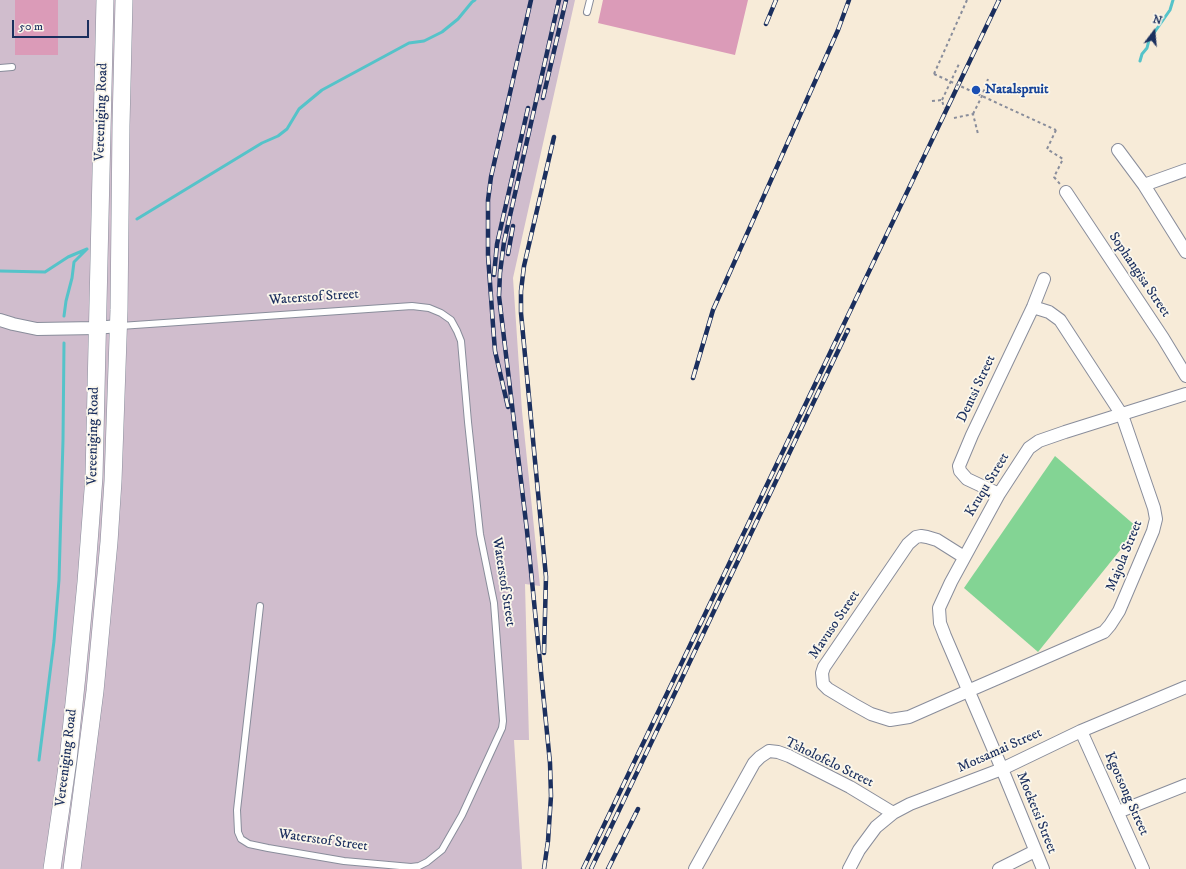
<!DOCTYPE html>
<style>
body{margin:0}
#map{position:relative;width:1186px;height:869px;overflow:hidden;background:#f7ebd8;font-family:"IM FELL DW Pica",serif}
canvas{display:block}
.north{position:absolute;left:1134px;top:12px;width:40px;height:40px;-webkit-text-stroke:3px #fbf7ec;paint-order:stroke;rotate:16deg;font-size:11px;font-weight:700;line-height:16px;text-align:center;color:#1b2f5e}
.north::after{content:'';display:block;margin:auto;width:14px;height:18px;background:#1b2f5e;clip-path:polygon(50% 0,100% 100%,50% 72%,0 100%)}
.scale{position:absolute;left:12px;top:20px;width:77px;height:18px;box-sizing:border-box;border:2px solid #1b2f5e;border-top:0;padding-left:5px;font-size:12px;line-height:14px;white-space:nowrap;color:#1b2f5e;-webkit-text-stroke:3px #fbf7ec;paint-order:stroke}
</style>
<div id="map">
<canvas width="1186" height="869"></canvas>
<div class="north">N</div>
<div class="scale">50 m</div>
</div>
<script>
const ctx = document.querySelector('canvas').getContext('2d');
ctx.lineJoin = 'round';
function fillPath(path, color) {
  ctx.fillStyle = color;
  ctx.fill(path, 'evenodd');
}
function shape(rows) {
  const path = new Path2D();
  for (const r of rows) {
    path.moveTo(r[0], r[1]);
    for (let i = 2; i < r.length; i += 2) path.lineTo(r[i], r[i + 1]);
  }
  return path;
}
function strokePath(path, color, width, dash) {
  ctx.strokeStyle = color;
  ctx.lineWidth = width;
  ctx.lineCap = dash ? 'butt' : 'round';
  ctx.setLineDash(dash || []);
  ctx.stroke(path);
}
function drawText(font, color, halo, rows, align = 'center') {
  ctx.font = font + ' "IM FELL DW Pica",serif';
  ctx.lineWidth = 3.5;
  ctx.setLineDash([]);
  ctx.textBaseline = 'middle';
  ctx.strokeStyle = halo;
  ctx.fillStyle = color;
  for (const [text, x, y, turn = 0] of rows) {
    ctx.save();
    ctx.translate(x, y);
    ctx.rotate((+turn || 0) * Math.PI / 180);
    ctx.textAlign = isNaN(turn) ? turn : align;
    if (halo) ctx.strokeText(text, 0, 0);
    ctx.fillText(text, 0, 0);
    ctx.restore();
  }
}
fillPath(shape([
 [0,0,575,0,513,278,522,411,540,586,525,584,529,740,514,740,522,869,0,869]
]), '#d0bdcd');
fillPath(shape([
 [1055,456,1138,528,1038,652,964,588]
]), '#83d494');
strokePath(shape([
 [1140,61,1142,54,1147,48,1149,40,1170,10,1173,0],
 [137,219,262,143,278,136,287,129,299,109,322,90,409,43,424,41,442,32,458,19,472,2,475,0],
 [0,271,45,272,68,257,87,249],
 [64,316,66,301,72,278,74,262,86,250],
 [39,760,54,641,59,580,63,440,64,343]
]), '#55c3c9', 3);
fillPath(shape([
 [15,0,58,0,58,55,15,55],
 [603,0,748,0,735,55,598,23]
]), '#db9bb8');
const service = shape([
 [587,12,590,0],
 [0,68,12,67],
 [120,326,412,306,429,308,441,313,451,320,457,331,461,341,468,422,480,534,494,603,503,721,502,728,462,815,442,850,427,862,419,866,411,867,344,861,268,848,249,844,241,839,238,832,237,810,260,606]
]);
const minor = shape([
 [1118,150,1144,185,1186,252],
 [1144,185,1186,170],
 [1066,192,1163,338,1186,376],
 [0,320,13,324,37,329,96,328,118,326],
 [999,494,967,479,960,471,959,466,972,435,1033,307,1044,279],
 [964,557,937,540,927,537,921,536,916,537,908,544,824,667,822,673,823,684,828,689,853,704,871,714,890,720,909,717,968,691,1104,632,1110,625,1119,611,1153,531,1156,519,1154,508,1122,415,1060,320,1049,312,1033,307],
 [1081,731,1143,869],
 [1118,812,1186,785],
 [695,869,754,763,760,757,769,751,778,752,789,756,850,787,893,813],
 [849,869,859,850,876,827,893,813,910,804,1002,769,1081,731,1186,687],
 [999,869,1035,851],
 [1043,869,1002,769,945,636,940,623,939,608,951,582,999,494,1029,448,1039,441,1065,432,1186,394]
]);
const secondary = shape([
 [52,869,68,760,77,675,86,582,94,477,105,0],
 [72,869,95,691,109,542,113,481,119,310,121,125,124,0]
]);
strokePath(service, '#898d9b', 8);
strokePath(minor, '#898d9b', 14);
strokePath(secondary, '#898d9b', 18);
strokePath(shape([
 [934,74,967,0],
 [942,100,959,64],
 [932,101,942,100,944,108],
 [973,114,982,96,988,79],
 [954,118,973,114,978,134],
 [1056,130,1047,149,1063,159,1054,177,1060,184]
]), '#898d9b', 2, [3, 3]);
strokePath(service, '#fff', 6);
strokePath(minor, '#fff', 12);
strokePath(secondary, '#fff', 17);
const rail = shape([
 [766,24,776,0],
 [543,98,566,0],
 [508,254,513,226],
 [494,275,497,244,528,108],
 [693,378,713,310,838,30,849,0],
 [508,407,495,351,493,325,488,255,488,200,491,177,531,0],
 [544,653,546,577,521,313,521,291,524,266,554,137],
 [544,869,548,841,551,796,550,763,527,531,499,296,500,273,504,242,559,0],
 [583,869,999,0],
 [591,869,848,330],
 [608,869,638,809]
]);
strokePath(rail, '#1b2f5e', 4.5);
strokePath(rail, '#fbf7ec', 3, [9]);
strokePath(shape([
 [934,74,1056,130]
]), '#898d9b', 2, [3, 3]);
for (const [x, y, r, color] of [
 [976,90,5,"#1a4fb4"]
]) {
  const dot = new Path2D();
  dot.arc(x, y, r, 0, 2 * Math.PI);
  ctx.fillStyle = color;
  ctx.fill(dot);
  strokePath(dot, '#fbf7ec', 1.5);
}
drawText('bold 14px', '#164399', '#fbf7ec', [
 ["Natalspruit",985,90]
], 'left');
drawText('14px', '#1b2f5e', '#fbf7ec', [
 ["Vereeniging Road",102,112,-88],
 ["Sophangisa Street",1139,275,56],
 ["Waterstof Street",314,298,-4],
 ["Dentsi Street",977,389,-65],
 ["Vereeniging Road",94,436,-89],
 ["Kruqu Street",988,485,-59],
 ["Majola Street",1125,556,-68],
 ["Waterstof Street",503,582,81],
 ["Mavuso Street",835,625,-56],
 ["Motsamai Street",1000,751,-24],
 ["Vereeniging Road",67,758,-83],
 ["Tsholofelo Street",829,763,26],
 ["Kgotsong Street",1126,794,66],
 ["Moeketsi Street",1036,813,68],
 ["Waterstof Street",323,841,8]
]);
</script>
